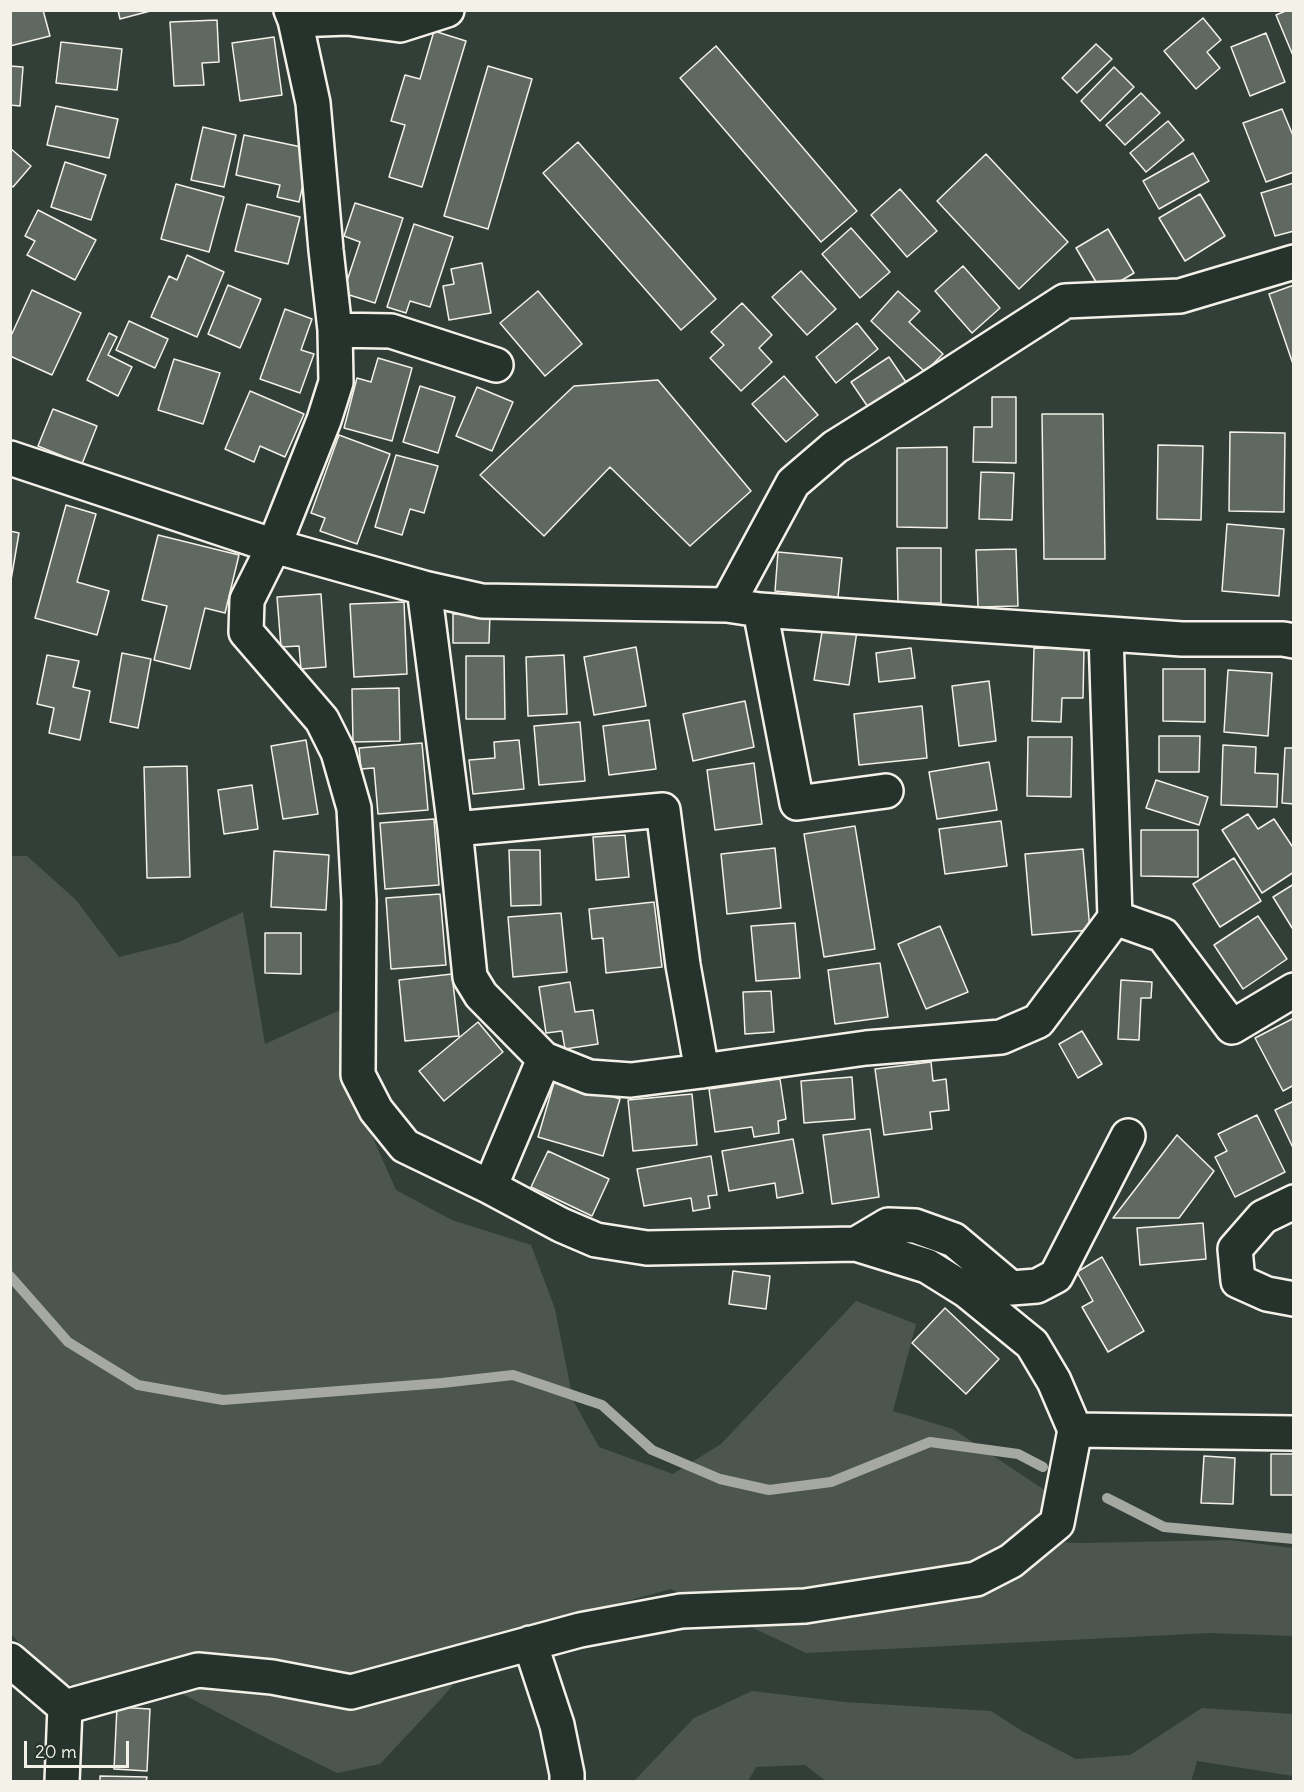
<!DOCTYPE html>
<style>
body{margin:0}
#map{position:relative;width:1304px;height:1792px;overflow:hidden;background:#323e38;font-family:Delius,sans-serif}
canvas{display:block}
.frame{position:absolute;inset:0;border:12px solid #f4f1e8;pointer-events:none}
.scale{position:absolute;left:24px;top:1741px;width:105px;height:27px;box-sizing:border-box;border:3px solid #f4f1e8;border-top:0;padding-left:8px;font-size:18px;line-height:21px;white-space:nowrap;color:#f4f1e8;-webkit-text-stroke:4px #26332d;paint-order:stroke}
</style>
<div id="map">
<canvas width="1304" height="1792"></canvas>
<div class="frame"></div>
<div class="scale">20 m</div>
</div>
<script>
const ctx = document.querySelector('canvas').getContext('2d');
ctx.lineJoin = 'round';
function fillPath(path, color) {
  ctx.fillStyle = color;
  ctx.fill(path, 'evenodd');
}
function shape(rows) {
  const path = new Path2D();
  for (const r of rows) {
    path.moveTo(r[0], r[1]);
    for (let i = 2; i < r.length; i += 2) path.lineTo(r[i], r[i + 1]);
  }
  return path;
}
function strokePath(path, color, width, dash) {
  ctx.strokeStyle = color;
  ctx.lineWidth = width;
  ctx.lineCap = dash ? 'butt' : 'round';
  ctx.setLineDash(dash || []);
  ctx.stroke(path);
}
fillPath(shape([
 [11,856,27,856,76,900,119,957,179,942,243,912,265,1044,351,1005,361,1111,396,1190,452,1220,531,1245,555,1309,573,1400,599,1447,673,1474,721,1444,856,1301,916,1324,893,1411,953,1429,1046,1491,1046,1542,1082,1543,1229,1540,1293,1548,1293,1636,1210,1633,806,1653,671,1589,492,1638,441,1699,380,1764,337,1773,272,1741,173,1689,88,1688,55,1681,11,1634],
 [752,1691,845,1702,991,1711,1022,1731,1076,1759,1130,1755,1202,1708,1293,1714,1293,1776,1197,1761,1191,1782,827,1782,805,1765,756,1767,748,1781,634,1781,694,1718]
]), '#4c564f');
strokePath(shape([
 [10,1276,68,1342,138,1385,223,1400,442,1383,513,1375,602,1405,652,1450,720,1479,769,1490,831,1482,930,1442,1018,1454,1043,1467],
 [1107,1498,1164,1527,1294,1539]
]), '#a6a9a1', 10);
const building = shape([
 [10,10,43,10,50,36,10,46,10,10],
 [118,10,154,10,120,19,118,10],
 [1288,10,1294,10,1294,58,1276,15,1288,10],
 [1203,18,1221,40,1207,52,1220,68,1196,89,1164,51,1203,18],
 [217,20,219,62,202,63,204,85,174,86,170,22,217,20],
 [434,31,466,41,422,187,389,177,405,125,391,121,405,75,420,79,434,31],
 [1266,33,1285,82,1250,96,1231,47,1266,33],
 [274,37,282,95,240,101,232,43,274,37],
 [61,42,122,49,117,90,56,83,61,42],
 [1096,44,1112,59,1077,93,1062,78,1096,44],
 [716,46,857,211,821,242,680,78,716,46],
 [10,66,23,67,20,106,10,105,10,66],
 [488,66,532,79,488,229,444,216,488,66],
 [1114,67,1134,87,1100,121,1081,101,1114,67],
 [1141,93,1160,113,1125,145,1106,125,1141,93],
 [56,106,118,119,109,158,47,145,56,106],
 [1282,109,1294,138,1294,172,1266,182,1243,123,1282,109],
 [1168,121,1184,140,1146,172,1130,153,1168,121],
 [203,127,236,135,224,187,191,180,203,127],
 [244,135,311,149,299,202,277,197,280,185,236,175,244,135],
 [578,142,716,299,681,330,543,173,578,142],
 [10,148,31,166,13,187,10,185,10,148],
 [1193,153,1209,181,1159,209,1143,181,1193,153],
 [986,154,1068,242,1019,289,937,201,986,154],
 [65,162,106,175,91,220,51,207,65,162],
 [1294,183,1294,231,1275,236,1261,193,1294,183],
 [176,184,224,197,209,252,161,239,176,184],
 [900,189,937,231,907,257,871,215,900,189],
 [1200,194,1225,236,1185,261,1159,218,1200,194],
 [355,203,403,218,375,303,343,293,360,242,344,236,355,203],
 [247,204,300,217,288,264,235,251,247,204],
 [38,210,96,240,75,280,27,255,35,241,25,236,38,210],
 [414,224,453,237,430,307,410,301,406,313,387,307,414,224],
 [851,228,890,272,860,298,822,254,851,228],
 [1108,229,1134,273,1102,292,1076,248,1108,229],
 [187,255,224,272,197,337,151,317,169,276,177,280,187,255],
 [482,263,491,313,449,320,443,286,454,284,451,269,482,263],
 [963,266,1000,308,972,333,935,291,963,266],
 [801,271,836,309,807,335,772,297,801,271],
 [228,285,261,299,240,348,208,334,228,285],
 [1294,285,1294,367,1269,294,1294,285],
 [32,290,81,313,52,375,10,356,10,338,32,290],
 [538,291,582,344,545,376,500,323,538,291],
 [898,291,920,311,909,322,943,354,925,372,871,321,898,291],
 [742,303,772,335,759,348,772,362,741,391,710,358,724,345,711,332,742,303],
 [285,309,312,319,301,350,314,354,300,393,260,379,285,309],
 [129,321,168,339,155,368,116,350,129,321],
 [857,323,878,349,836,383,816,357,857,323],
 [109,333,117,337,108,355,132,367,118,396,87,380,109,333],
 [889,357,910,388,872,413,851,382,889,357],
 [378,358,412,368,392,441,344,428,357,378,371,382,378,358],
 [174,359,220,373,203,424,158,410,174,359],
 [784,376,818,415,786,442,752,404,784,376],
 [658,380,751,491,690,546,610,467,544,536,480,475,574,386,658,380],
 [420,386,455,397,438,453,403,442,420,386],
 [477,387,513,402,492,451,456,436,477,387],
 [250,391,304,414,285,457,260,446,254,462,225,449,250,391],
 [992,397,1016,397,1016,463,973,462,974,427,992,427,992,397],
 [53,409,97,426,82,464,38,446,53,409],
 [1042,414,1103,414,1105,559,1044,559,1042,414],
 [1230,432,1285,433,1284,512,1229,511,1230,432],
 [339,435,390,454,357,544,320,531,325,518,311,513,339,435],
 [1158,445,1203,446,1201,520,1157,519,1158,445],
 [947,447,947,528,897,527,897,448,947,447],
 [396,455,438,466,424,513,410,509,402,535,375,527,396,455],
 [981,472,1014,473,1012,520,979,519,981,472],
 [66,505,96,514,77,582,109,591,97,635,35,618,66,505],
 [1227,524,1284,529,1279,596,1222,591,1227,524],
 [10,531,19,533,11,580,10,580,10,531],
 [158,535,239,555,225,613,205,608,190,669,154,660,167,606,142,600,158,535],
 [897,548,941,548,941,603,898,603,897,548],
 [1016,549,1018,606,978,607,976,550,1016,549],
 [778,552,842,558,838,597,775,591,778,552],
 [321,594,326,667,301,669,299,646,281,647,277,597,321,594],
 [404,602,407,674,354,677,350,604,404,602],
 [453,614,490,614,489,643,453,643,453,614],
 [823,626,857,631,849,685,814,680,823,626],
 [636,647,646,706,594,715,584,657,636,647],
 [911,648,915,678,879,682,876,653,911,648],
 [1034,648,1084,649,1083,698,1062,698,1061,722,1032,721,1034,648],
 [122,653,151,659,138,728,110,722,122,653],
 [47,655,79,661,73,687,90,691,80,740,49,733,54,708,37,704,47,655],
 [564,655,567,714,528,716,526,657,564,655],
 [466,656,504,656,505,719,466,719,466,656],
 [1163,669,1205,669,1205,722,1163,721,1163,669],
 [1228,670,1272,673,1268,736,1224,732,1228,670],
 [989,681,996,741,959,746,952,686,989,681],
 [399,688,400,741,353,742,352,689,399,688],
 [745,701,754,747,693,761,683,714,745,701],
 [922,706,927,758,859,765,854,714,922,706],
 [649,720,656,769,609,775,603,726,649,720],
 [580,722,585,781,539,785,534,726,580,722],
 [1159,736,1200,736,1199,772,1159,772,1159,736],
 [1028,737,1072,737,1071,797,1027,796,1028,737],
 [306,740,318,814,283,819,271,746,306,740],
 [519,740,524,789,473,794,469,760,495,758,494,742,519,740],
 [422,743,428,810,378,814,374,768,361,769,359,748,422,743],
 [1223,745,1256,747,1255,773,1278,774,1277,807,1221,805,1223,745],
 [1285,748,1294,748,1294,804,1282,803,1285,748],
 [989,762,997,810,937,819,929,772,989,762],
 [754,763,762,824,715,830,707,770,754,763],
 [187,766,190,877,147,878,144,767,187,766],
 [1156,780,1208,797,1199,825,1146,808,1156,780],
 [252,785,258,829,224,834,218,790,252,785],
 [1248,814,1258,829,1274,819,1294,849,1294,872,1262,893,1222,830,1248,814],
 [434,819,439,885,385,889,380,823,434,819],
 [1001,821,1007,866,945,874,939,829,1001,821],
 [855,826,875,949,824,957,804,834,855,826],
 [1141,830,1198,830,1198,877,1141,876,1141,830],
 [625,835,629,877,596,880,593,837,625,835],
 [775,848,781,908,727,914,721,854,775,848],
 [1083,849,1090,930,1032,935,1025,854,1083,849],
 [509,850,540,850,541,905,511,906,509,850],
 [274,851,329,855,326,910,271,907,274,851],
 [1234,858,1261,901,1220,927,1193,884,1234,858],
 [1294,884,1294,931,1273,897,1294,884],
 [440,894,446,965,391,969,386,898,440,894],
 [654,902,662,967,606,973,603,938,592,939,589,909,654,902],
 [561,913,567,972,513,977,508,917,561,913],
 [1258,916,1287,959,1243,989,1214,945,1258,916],
 [795,923,800,978,756,981,751,926,795,923],
 [940,926,968,992,926,1009,898,944,940,926],
 [265,933,301,933,301,974,265,973,265,933],
 [880,963,888,1017,835,1024,828,970,880,963],
 [452,974,459,1036,405,1041,399,980,452,974],
 [1121,980,1152,982,1151,998,1141,998,1139,1040,1118,1039,1121,980],
 [570,982,575,1012,593,1010,598,1044,565,1049,562,1031,546,1033,539,987,570,982],
 [771,991,774,1032,745,1034,743,992,771,991],
 [1294,1018,1294,1085,1283,1091,1255,1038,1294,1018],
 [478,1022,503,1052,444,1101,419,1071,478,1022],
 [1082,1031,1102,1064,1078,1078,1059,1044,1082,1031],
 [931,1062,933,1081,946,1079,949,1110,930,1112,932,1129,884,1135,875,1069,931,1062],
 [852,1077,855,1119,804,1123,801,1081,852,1077],
 [555,1079,620,1099,603,1156,538,1137,555,1079],
 [780,1079,786,1119,778,1121,779,1133,754,1137,752,1127,715,1132,709,1089,780,1079],
 [692,1094,697,1145,633,1151,628,1100,692,1094],
 [1294,1101,1294,1150,1275,1110,1294,1101],
 [1257,1115,1285,1172,1235,1197,1215,1157,1227,1151,1218,1134,1257,1115],
 [870,1129,879,1197,832,1204,823,1135,870,1129],
 [1177,1135,1214,1171,1179,1218,1113,1218,1177,1135],
 [793,1139,803,1193,777,1198,775,1183,729,1191,722,1151,793,1139],
 [548,1151,609,1179,592,1216,531,1187,548,1151],
 [711,1156,717,1195,708,1196,710,1208,693,1211,691,1198,644,1206,637,1169,711,1156],
 [1203,1223,1206,1259,1140,1265,1137,1228,1203,1223],
 [1102,1257,1144,1331,1108,1352,1082,1307,1093,1301,1077,1272,1102,1257],
 [733,1271,770,1276,766,1309,729,1304,733,1271],
 [945,1308,999,1359,966,1394,912,1343,945,1308],
 [1271,1454,1294,1454,1294,1495,1271,1495,1271,1454],
 [1204,1456,1235,1458,1233,1504,1201,1503,1204,1456],
 [117,1707,150,1709,147,1771,114,1769,117,1707],
 [100,1776,147,1777,146,1782,100,1782,100,1776]
]);
fillPath(building, '#5f6861');
strokePath(building, '#f4f1e8', 1.5);
const minor = shape([
 [291,10,295,20,313,103,326,250,335,330,336,382,324,420,274,546,247,600,246,632,322,720,338,752,354,808,359,901,358,1075,376,1110,405,1146,490,1187,561,1225,596,1240,647,1248,856,1244,927,1266,967,1291,1032,1344,1054,1381,1075,1430,1294,1433],
 [295,20,347,18,400,25,447,10],
 [335,330,391,331,496,365],
 [10,458,274,546,424,588,482,601,727,605,760,610,1182,639,1283,639,1294,641],
 [424,588,455,829,470,977,481,995,544,1059,589,1077,631,1080,702,1071,866,1048,1001,1037,1038,1021,1115,918,1163,935,1232,1027,1294,990],
 [727,605,793,483,835,447,928,389,1065,301,1180,296,1294,262],
 [760,610,797,803,886,791],
 [1106,634,1115,918],
 [455,829,663,810,683,965,702,1071],
 [490,1187,544,1059],
 [1294,1202,1263,1217,1235,1249,1238,1281,1267,1294,1294,1299],
 [856,1244,888,1225,915,1226,954,1240,1011,1288,1037,1286,1056,1276,1128,1136],
 [530,1643,557,1725,567,1774,567,1782],
 [10,1660,65,1707],
 [65,1707,198,1670,272,1677,351,1692,580,1630,681,1611,805,1606,976,1579,1011,1561,1057,1523,1075,1430],
 [62,1782,65,1707]
]);
strokePath(minor, '#f4f1e8', 38);
strokePath(minor, '#26332d', 33);
</script>
